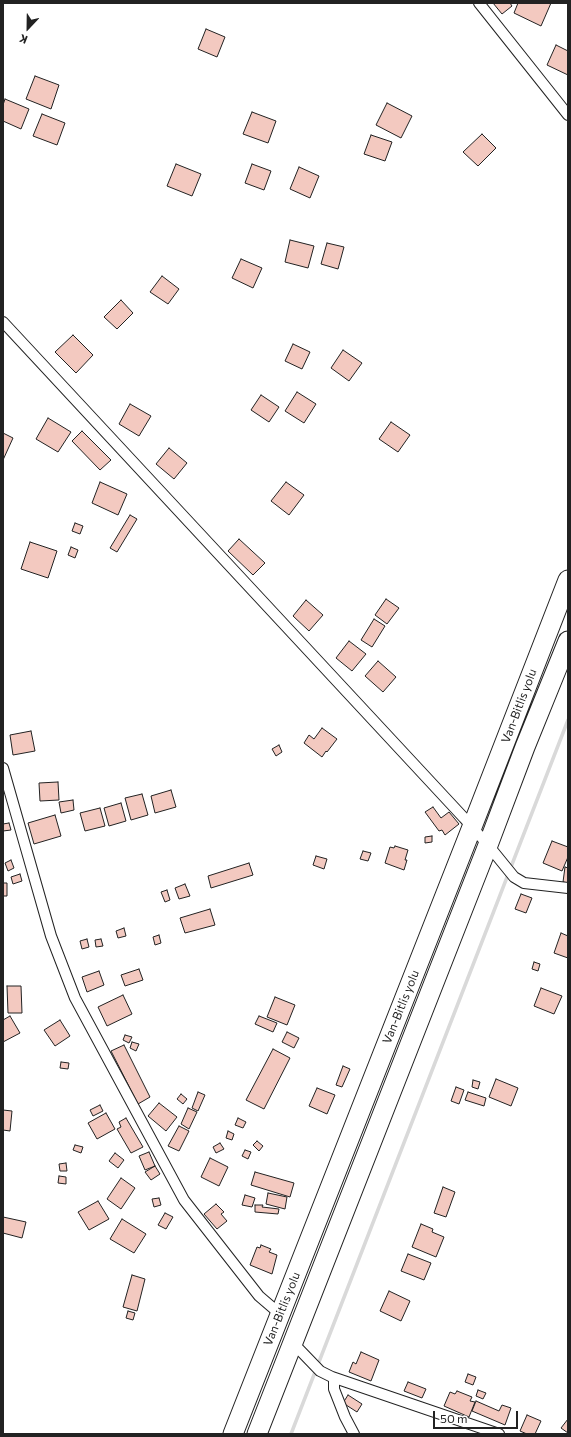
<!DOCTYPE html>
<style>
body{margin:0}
#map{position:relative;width:571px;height:1437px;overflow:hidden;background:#fff;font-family:Commissioner,sans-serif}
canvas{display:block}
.frame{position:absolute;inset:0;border:4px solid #222;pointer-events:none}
.north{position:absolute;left:8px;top:8px;width:40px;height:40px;-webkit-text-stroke:3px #fff;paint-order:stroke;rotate:202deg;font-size:11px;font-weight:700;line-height:16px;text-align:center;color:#222}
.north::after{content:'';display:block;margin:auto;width:14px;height:18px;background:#222;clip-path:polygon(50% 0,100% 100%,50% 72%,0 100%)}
.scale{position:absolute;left:433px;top:1411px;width:85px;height:18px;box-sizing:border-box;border:2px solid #222;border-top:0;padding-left:5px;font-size:12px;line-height:14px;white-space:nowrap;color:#222;-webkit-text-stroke:3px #fff;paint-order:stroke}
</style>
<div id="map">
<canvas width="571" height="1437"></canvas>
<div class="frame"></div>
<div class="north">K</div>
<div class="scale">50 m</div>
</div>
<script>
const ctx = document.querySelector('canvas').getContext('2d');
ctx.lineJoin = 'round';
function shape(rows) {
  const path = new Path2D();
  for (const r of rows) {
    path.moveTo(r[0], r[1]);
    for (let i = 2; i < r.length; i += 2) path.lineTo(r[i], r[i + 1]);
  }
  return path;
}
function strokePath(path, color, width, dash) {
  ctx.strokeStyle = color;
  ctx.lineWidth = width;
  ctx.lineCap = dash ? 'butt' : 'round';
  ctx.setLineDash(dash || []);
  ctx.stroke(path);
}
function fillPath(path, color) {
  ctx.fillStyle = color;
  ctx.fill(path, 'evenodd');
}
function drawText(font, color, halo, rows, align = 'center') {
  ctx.font = font + ' Commissioner,sans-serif';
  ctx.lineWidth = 3;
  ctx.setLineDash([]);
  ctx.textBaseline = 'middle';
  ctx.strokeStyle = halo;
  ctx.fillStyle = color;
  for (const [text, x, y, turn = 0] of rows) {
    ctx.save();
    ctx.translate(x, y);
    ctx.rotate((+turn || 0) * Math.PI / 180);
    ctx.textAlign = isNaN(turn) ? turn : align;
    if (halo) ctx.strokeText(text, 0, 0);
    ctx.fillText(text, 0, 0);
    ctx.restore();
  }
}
strokePath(shape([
 [291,1434,568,720]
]), '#d9d9d9', 3.5);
const building = shape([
 [493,3,510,3,512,6,502,14,493,3],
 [518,3,551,3,541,26,514,13,518,3],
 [206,29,225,37,217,57,198,49,206,29],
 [556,45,568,51,568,75,547,65,556,45],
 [35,76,59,85,51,109,26,99,35,76],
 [5,99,29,109,21,129,3,121,3,105,5,99],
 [387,103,412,116,401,138,376,125,387,103],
 [252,112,276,121,268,143,243,134,252,112],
 [42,114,65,123,57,145,33,136,42,114],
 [482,134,496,148,478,166,463,152,482,134],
 [371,135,392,142,385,161,364,154,371,135],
 [176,164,201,174,192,196,167,186,176,164],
 [252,164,271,171,264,190,245,183,252,164],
 [299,167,319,176,310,198,290,189,299,167],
 [290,240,314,246,308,268,285,262,290,240],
 [327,243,344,247,338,269,321,264,327,243],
 [241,259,262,268,253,288,232,278,241,259],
 [162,276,179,289,168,304,150,292,162,276],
 [121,300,133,313,117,329,104,317,121,300],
 [73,335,93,355,76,373,55,352,73,335],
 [293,344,310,352,302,369,285,361,293,344],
 [343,350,362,363,349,381,331,368,343,350],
 [297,392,316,404,304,423,285,411,297,392],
 [261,395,279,407,269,422,251,410,261,395],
 [130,404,151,416,139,436,119,424,130,404],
 [48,418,71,432,58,452,36,439,48,418],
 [391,422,410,435,398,452,379,439,391,422],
 [82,431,111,460,100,470,72,441,82,431],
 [3,433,13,438,3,460,3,433],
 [169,448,187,463,174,479,156,464,169,448],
 [100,482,127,494,118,515,92,503,100,482],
 [286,482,304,495,289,515,271,501,286,482],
 [130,515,137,519,117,552,110,548,130,515],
 [75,523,83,526,80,534,72,531,75,523],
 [239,539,265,563,253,575,228,551,239,539],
 [30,542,57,551,48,578,21,569,30,542],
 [71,547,78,550,75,558,68,555,71,547],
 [386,599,399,608,387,624,375,615,386,599],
 [306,600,323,615,309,631,293,616,306,600],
 [374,619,385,626,372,647,361,640,374,619],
 [349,641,366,654,352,671,336,658,349,641],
 [378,661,396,677,383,692,365,676,378,661],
 [322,728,337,739,327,752,326,751,322,757,304,743,309,735,314,739,322,728],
 [31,731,35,751,13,755,10,735,31,731],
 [279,745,282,752,276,756,272,749,279,745],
 [58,782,59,800,40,801,39,783,58,782],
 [171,790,176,807,155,813,151,796,171,790],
 [142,794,148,815,131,820,125,798,142,794],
 [73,800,74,810,61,813,59,802,73,800],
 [121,803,126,821,109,826,104,808,121,803],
 [433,807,441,818,449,812,459,824,445,835,442,830,439,831,425,812,433,807],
 [100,808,105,826,85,831,80,813,100,808],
 [55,815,61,836,34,844,28,823,55,815],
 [9,823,11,830,3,831,3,824,9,823],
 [432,836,432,842,425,843,425,837,432,836],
 [552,841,568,847,568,857,562,871,543,863,552,841],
 [395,846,408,850,405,860,407,860,404,870,385,863,390,847,394,848,395,846],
 [363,851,371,853,368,861,360,859,363,851],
 [316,856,327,859,324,869,313,865,316,856],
 [11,860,14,868,8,871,5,863,11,860],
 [249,863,253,875,211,888,208,876,249,863],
 [565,867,568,868,568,883,563,882,565,867],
 [20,874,22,881,13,884,11,877,20,874],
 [3,883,7,883,7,896,3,896,3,883],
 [185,884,190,896,179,899,175,888,185,884],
 [167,890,170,900,165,902,161,892,167,890],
 [521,894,532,898,526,913,515,909,521,894],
 [210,909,215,925,185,933,180,918,210,909],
 [124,928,126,936,118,938,116,931,124,928],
 [561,933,568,936,568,958,554,953,561,933],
 [159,935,161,943,155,945,153,937,159,935],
 [87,939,89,947,82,949,80,941,87,939],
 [101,939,103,946,96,947,95,940,101,939],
 [534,962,540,964,538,971,532,969,534,962],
 [139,969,143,980,125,986,121,975,139,969],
 [99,971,104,985,87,992,82,977,99,971],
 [7,986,21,986,22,1013,8,1013,7,986],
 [541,988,562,996,554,1014,534,1006,541,988],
 [123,995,132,1014,107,1026,98,1007,123,995],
 [275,997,295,1005,287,1025,267,1017,275,997],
 [10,1016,20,1033,3,1042,3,1020,10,1016],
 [259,1016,277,1023,273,1032,255,1024,259,1016],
 [60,1020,70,1036,55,1046,44,1030,60,1020],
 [287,1032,299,1038,294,1048,282,1042,287,1032],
 [125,1035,132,1037,129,1043,123,1040,125,1035],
 [132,1042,139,1044,136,1051,130,1048,132,1042],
 [124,1045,150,1097,138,1104,111,1051,124,1045],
 [273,1049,290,1058,264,1109,246,1100,273,1049],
 [61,1062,69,1063,68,1069,60,1068,61,1062],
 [343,1066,350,1069,342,1087,336,1085,343,1066],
 [496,1079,518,1088,511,1106,489,1097,496,1079],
 [473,1080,480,1082,478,1089,472,1087,473,1080],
 [456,1087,464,1090,459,1104,451,1101,456,1087],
 [317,1088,335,1095,327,1114,309,1106,317,1088],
 [198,1092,205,1095,198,1111,192,1108,198,1092],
 [468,1092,486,1098,484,1106,465,1100,468,1092],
 [181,1094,187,1099,183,1104,177,1099,181,1094],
 [159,1103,177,1117,166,1131,148,1116,159,1103],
 [100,1105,103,1111,93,1116,90,1110,100,1105],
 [188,1108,197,1112,189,1129,181,1124,188,1108],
 [3,1110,12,1111,10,1131,3,1130,3,1110],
 [106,1113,115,1129,97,1139,88,1123,106,1113],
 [126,1118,143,1147,131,1153,117,1129,121,1127,119,1122,126,1118],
 [238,1118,246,1122,243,1128,235,1125,238,1118],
 [179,1126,189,1131,179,1151,168,1146,179,1126],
 [228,1131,234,1134,232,1140,226,1138,228,1131],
 [257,1141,263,1146,259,1151,253,1145,257,1141],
 [220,1143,224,1149,216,1153,213,1147,220,1143],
 [75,1145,83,1147,81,1153,73,1150,75,1145],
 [245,1150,251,1152,248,1159,242,1156,245,1150],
 [149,1152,155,1166,145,1170,139,1156,149,1152],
 [115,1153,124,1160,118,1168,109,1161,115,1153],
 [210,1158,228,1167,219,1186,201,1177,210,1158],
 [66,1163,67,1171,60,1171,59,1164,66,1163],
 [155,1166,160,1174,151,1180,145,1172,155,1166],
 [255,1172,294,1183,290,1197,251,1185,255,1172],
 [59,1176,66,1177,66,1184,58,1183,59,1176],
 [121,1178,135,1188,121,1209,107,1199,121,1178],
 [443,1187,455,1192,446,1217,434,1213,443,1187],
 [268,1193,287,1197,285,1209,266,1204,268,1193],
 [245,1195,255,1198,252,1207,242,1205,245,1195],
 [159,1198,161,1205,154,1207,152,1199,159,1198],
 [98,1201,109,1219,89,1230,78,1212,98,1201],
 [216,1204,224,1212,221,1214,227,1221,217,1229,204,1214,216,1204],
 [255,1205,263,1205,262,1207,279,1209,278,1214,255,1212,255,1205],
 [165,1213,173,1217,166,1229,158,1225,165,1213],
 [3,1217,26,1222,22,1238,3,1233,3,1217],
 [122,1219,146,1234,134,1253,110,1239,122,1219],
 [421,1224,433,1229,432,1232,444,1237,436,1257,412,1247,421,1224],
 [261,1245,271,1249,269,1252,277,1255,272,1274,250,1265,257,1247,260,1248,261,1245],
 [408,1254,431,1263,424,1280,401,1271,408,1254],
 [132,1275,145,1279,137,1311,123,1307,132,1275],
 [389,1291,410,1301,401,1321,380,1311,389,1291],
 [128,1311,135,1313,133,1320,126,1318,128,1311],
 [361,1352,379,1360,371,1381,349,1372,353,1362,356,1364,361,1352],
 [468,1374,476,1377,473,1385,465,1382,468,1374],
 [408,1382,426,1389,422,1398,404,1391,408,1382],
 [478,1390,486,1393,483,1399,476,1396,478,1390],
 [457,1391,472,1397,470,1401,475,1402,469,1417,444,1406,450,1392,455,1394,457,1391],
 [348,1395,362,1404,357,1412,343,1403,348,1395],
 [476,1401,499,1411,502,1405,511,1408,505,1425,472,1411,476,1401],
 [527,1415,541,1421,535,1434,527,1434,520,1431,527,1415],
 [568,1419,568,1433,561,1428,568,1419]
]);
fillPath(building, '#f3c9c0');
strokePath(building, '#222', 1);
const street = shape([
 [479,3,568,115],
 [3,322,464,818,488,845,514,877,524,883,568,888],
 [3,768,51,936,75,998,184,1200,259,1296,280,1314],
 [293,1343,320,1371,332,1377,499,1434],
 [334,1378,334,1389,345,1417,354,1434]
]);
const highway = shape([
 [233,1434,472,827,568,580],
 [257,1434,488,845,525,747,568,641]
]);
strokePath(street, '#222', 12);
strokePath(highway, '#222', 21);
strokePath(street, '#fff', 10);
strokePath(highway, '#fff', 19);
drawText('12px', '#222', '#fff', [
 ["Van-Bitlis yolu",519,706,-69],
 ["Van-Bitlis yolu",401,1007,-68],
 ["Van-Bitlis yolu",282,1309,-68]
]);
</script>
